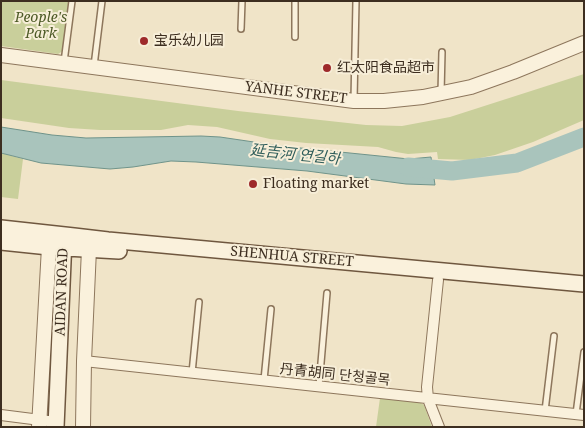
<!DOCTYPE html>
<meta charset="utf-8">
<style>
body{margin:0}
#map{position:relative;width:585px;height:428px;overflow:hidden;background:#f0e4c8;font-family:"Noto Serif",serif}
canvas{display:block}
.frame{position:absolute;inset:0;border:2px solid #3d2e20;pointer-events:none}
</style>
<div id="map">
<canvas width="585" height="428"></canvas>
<div class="frame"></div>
</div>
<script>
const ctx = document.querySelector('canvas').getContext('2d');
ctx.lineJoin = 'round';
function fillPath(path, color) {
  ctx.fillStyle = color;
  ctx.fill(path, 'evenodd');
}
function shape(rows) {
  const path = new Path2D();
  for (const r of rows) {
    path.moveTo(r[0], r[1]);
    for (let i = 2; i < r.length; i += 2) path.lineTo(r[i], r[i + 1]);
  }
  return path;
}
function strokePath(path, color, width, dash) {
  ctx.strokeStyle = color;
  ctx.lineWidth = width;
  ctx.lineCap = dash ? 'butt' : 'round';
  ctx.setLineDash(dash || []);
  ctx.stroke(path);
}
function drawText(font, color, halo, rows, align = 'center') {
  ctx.font = font + ' "Noto Serif","Noto Sans SC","Noto Sans KR",serif';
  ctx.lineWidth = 4;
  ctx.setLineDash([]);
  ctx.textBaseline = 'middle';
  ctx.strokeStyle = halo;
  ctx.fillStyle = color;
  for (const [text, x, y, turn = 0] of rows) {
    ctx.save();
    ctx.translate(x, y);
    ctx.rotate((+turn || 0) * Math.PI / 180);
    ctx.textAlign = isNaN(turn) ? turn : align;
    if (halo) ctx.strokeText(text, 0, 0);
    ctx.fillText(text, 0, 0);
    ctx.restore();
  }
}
fillPath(shape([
 [1,1,69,1,63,51,58,54,1,46],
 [584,74,584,120,533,142,495,155,470,160,438,159,437,152,408,154,396,152,378,147,306,143,270,139,217,127,188,125,161,130,100,130,69,128,1,118,1,80,238,111,366,125,402,126,450,117],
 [1,153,23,159,18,199,1,197],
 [380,398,419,402,424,405,432,427,376,427]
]), '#c9cf9b');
const water = shape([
 [1,127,52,135,86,138,201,136,220,137,281,146,409,159,431,157,435,185,406,184,307,171,196,162,171,161,133,167,110,169,41,163,1,153,1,127]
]);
fillPath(water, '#a9c4bc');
strokePath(water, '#6f938a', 1);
strokePath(shape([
 [408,167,452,171,517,163,584,137]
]), '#a9c4bc', 19);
const service = shape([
 [241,29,242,1],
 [295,37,295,1],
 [64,62,72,1],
 [94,66,102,1],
 [441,93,442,52],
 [354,100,356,1],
 [192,373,199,302],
 [264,380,271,309],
 [319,386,327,293],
 [545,411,554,336],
 [576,414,584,352]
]);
const minor = shape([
 [438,280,427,387,428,399,439,427],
 [84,361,584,415],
 [1,415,56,422]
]);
const tertiary = shape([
 [1,55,354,101,384,101,423,97,471,87,513,72,584,43],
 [80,241,89,249,84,361,83,427],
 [39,427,49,247,58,240]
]);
const secondary = shape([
 [1,228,74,236,108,240,584,284],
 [1,242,49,247,119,251],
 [56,427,64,238]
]);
strokePath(service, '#8d765c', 8);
strokePath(minor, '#8d765c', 12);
strokePath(tertiary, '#8d765c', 16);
strokePath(secondary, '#6f573f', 18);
strokePath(service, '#faf1dc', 5);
strokePath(minor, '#faf1dc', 10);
strokePath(tertiary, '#faf1dc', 14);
strokePath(secondary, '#faf1dc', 15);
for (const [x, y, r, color] of [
 [144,41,5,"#9e2a2b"],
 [327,68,5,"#9e2a2b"],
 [253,184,5,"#9e2a2b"]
]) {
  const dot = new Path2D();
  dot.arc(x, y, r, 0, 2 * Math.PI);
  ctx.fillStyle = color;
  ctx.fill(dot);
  strokePath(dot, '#f7eed8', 2);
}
drawText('italic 14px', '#4d5a26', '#f7eed8', [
 ["People's",41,18],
 ["Park",41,34]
]);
drawText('14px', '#3d2e20', '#f7eed8', [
 ["宝乐幼儿园",154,41],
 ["红太阳食品超市",337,68],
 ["Floating market",263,184]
], 'left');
drawText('14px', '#3d2e20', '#f7eed8', [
 ["YANHE STREET",296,93,7],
 ["SHENHUA STREET",292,257,5],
 ["AIDAN ROAD",62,292,-88],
 ["丹青胡同 단청골목",335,375,6]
]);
drawText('italic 15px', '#2f5d5a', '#f7eed8', [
 ["延吉河 연길하",295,155,6]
]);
</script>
